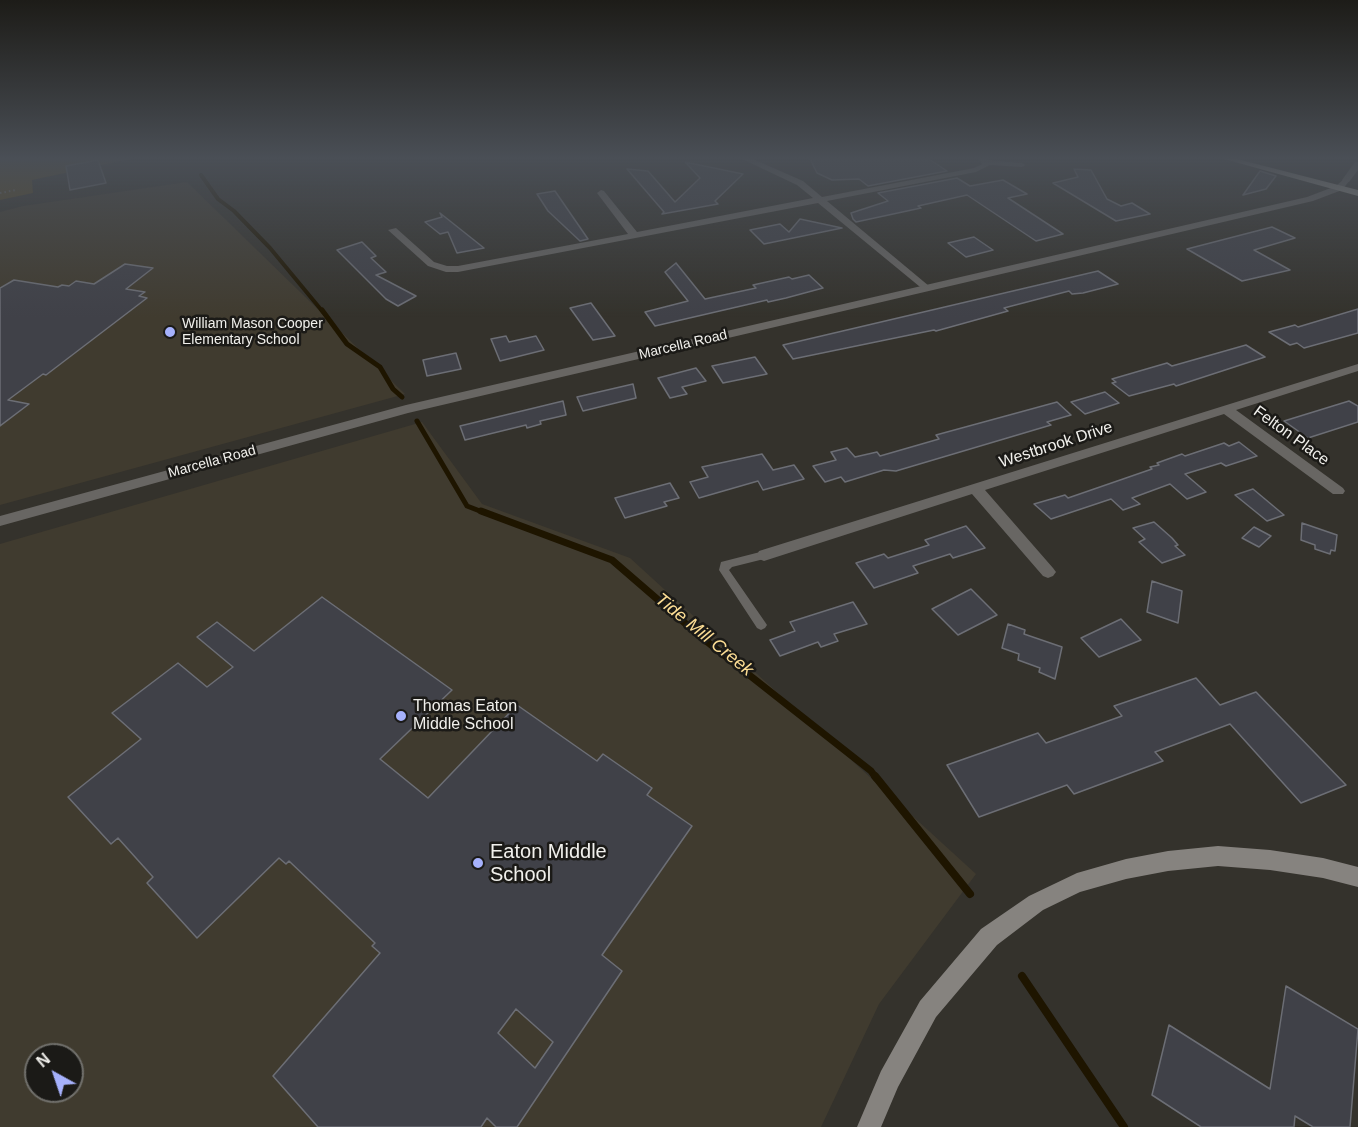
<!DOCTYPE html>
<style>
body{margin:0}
#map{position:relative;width:1358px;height:1127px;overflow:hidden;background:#34322c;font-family:Helvetica,sans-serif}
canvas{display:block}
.north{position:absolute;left:24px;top:1043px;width:60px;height:60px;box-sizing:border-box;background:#1b1a17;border:2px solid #71706c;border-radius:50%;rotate:320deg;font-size:16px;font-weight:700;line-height:24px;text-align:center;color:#f1f0ec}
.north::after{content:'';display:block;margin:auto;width:21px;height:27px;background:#a6b1fc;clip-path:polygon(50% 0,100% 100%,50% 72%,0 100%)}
</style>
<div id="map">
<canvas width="1358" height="1127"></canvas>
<div class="north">N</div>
</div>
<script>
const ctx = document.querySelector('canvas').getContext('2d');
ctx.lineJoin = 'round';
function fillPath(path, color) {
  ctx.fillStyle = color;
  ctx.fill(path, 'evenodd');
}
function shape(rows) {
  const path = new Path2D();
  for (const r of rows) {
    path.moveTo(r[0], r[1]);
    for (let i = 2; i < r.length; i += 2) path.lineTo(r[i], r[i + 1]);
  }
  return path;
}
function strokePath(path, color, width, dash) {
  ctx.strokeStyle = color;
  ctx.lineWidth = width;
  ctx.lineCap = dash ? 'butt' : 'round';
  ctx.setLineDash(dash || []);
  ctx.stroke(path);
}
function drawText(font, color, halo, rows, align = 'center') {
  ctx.font = font + ' Helvetica,sans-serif';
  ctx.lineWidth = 5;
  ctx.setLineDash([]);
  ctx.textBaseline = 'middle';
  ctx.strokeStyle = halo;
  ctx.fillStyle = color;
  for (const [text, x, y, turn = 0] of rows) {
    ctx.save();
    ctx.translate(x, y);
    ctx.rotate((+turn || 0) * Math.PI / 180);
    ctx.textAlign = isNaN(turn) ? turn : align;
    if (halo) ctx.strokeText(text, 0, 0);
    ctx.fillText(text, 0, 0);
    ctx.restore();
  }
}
fillPath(shape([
 [187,182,405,394,0,505,0,212,23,206],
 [422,422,482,504,630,558,976,874,879,1004,821,1127,0,1127,0,544],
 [36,1055,72,1055,72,1091,36,1091]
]), '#403b2f');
fillPath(shape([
 [0,159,131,159,32,180,33,193,0,200]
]), '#58471d');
strokePath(shape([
 [201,175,218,199,234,211,270,248,323,312]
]), '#1e1500', 4);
strokePath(shape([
 [322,310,347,344,380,367,393,389,402,397],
 [417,421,467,506,485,513]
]), '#1e1500', 5);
strokePath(shape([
 [481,511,612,560,701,637,871,771,876,778]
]), '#1e1500', 7);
strokePath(shape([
 [875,776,970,894],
 [1022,976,1124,1127]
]), '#1e1500', 8);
const building = shape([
 [810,159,929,159,947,171,868,186,859,179,832,180,817,173,810,159],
 [98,160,106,183,70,190,66,166,98,160],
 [685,162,743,174,715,201,718,204,662,214,664,212,627,169,648,171,675,202,700,178,685,162],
 [1074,169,1091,170,1107,199,1121,206,1132,203,1150,214,1116,221,1053,183,1078,177,1074,169],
 [1260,171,1276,176,1266,189,1243,195,1260,171],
 [957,178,970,186,1003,180,1027,194,1008,198,1063,234,1036,241,967,195,918,206,921,208,856,222,853,219,851,213,888,201,878,193,957,178],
 [555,191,588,239,580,241,548,211,537,194,555,191],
 [440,213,450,221,484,248,457,253,448,232,440,234,425,222,442,217,440,213],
 [800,219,842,228,764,244,750,230,780,224,789,232,800,219],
 [1272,227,1295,238,1254,250,1290,270,1242,281,1187,249,1272,227],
 [974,237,993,250,966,257,948,243,974,237],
 [362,242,376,256,371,258,386,272,376,275,416,296,398,306,386,299,337,250,362,242],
 [676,263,705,299,756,288,753,285,789,277,792,279,809,275,823,288,786,298,768,302,767,300,655,326,645,312,688,301,665,272,676,263],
 [125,264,153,268,126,289,145,292,139,296,147,298,46,375,43,374,8,400,29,404,0,426,0,288,14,280,58,287,62,285,69,286,76,281,94,284,125,264],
 [1098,271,1118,284,1083,293,1072,294,1069,291,1004,308,1008,311,936,331,934,330,793,359,783,345,1098,271],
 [591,303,615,336,593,340,570,308,591,303],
 [1358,309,1358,333,1304,348,1297,343,1290,345,1269,332,1295,325,1298,327,1358,309],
 [506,336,509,342,536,336,544,350,500,361,491,339,506,336],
 [1246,345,1265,357,1176,386,1174,384,1129,396,1112,383,1116,382,1112,379,1167,363,1172,366,1246,345],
 [456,353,461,369,427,376,423,360,456,353],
 [755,357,767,374,723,383,712,366,755,357],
 [696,368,706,381,682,387,687,394,670,398,658,378,696,368],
 [633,384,636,398,583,411,577,397,633,384],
 [1105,392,1119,403,1085,414,1071,402,1105,392],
 [563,401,566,415,540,421,541,424,527,428,526,425,465,440,460,426,563,401],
 [1349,401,1358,406,1358,422,1308,438,1284,421,1349,401],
 [1057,402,1071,415,1047,422,1051,425,896,471,884,470,845,482,841,477,825,482,813,466,836,460,831,452,847,448,855,457,877,452,880,456,939,439,936,435,1057,402],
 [1239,442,1257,456,1226,466,1221,463,1185,474,1206,492,1187,499,1170,484,1132,498,1140,504,1123,510,1111,499,1051,519,1034,504,1065,495,1068,498,1152,469,1150,467,1159,465,1157,463,1182,454,1185,456,1224,443,1229,446,1239,442],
 [762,454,773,470,794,465,804,479,763,490,758,481,699,498,690,482,708,477,702,467,762,454],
 [670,483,679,498,664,502,667,506,625,518,615,498,670,483],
 [1253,489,1284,515,1267,521,1235,495,1253,489],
 [1154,522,1172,538,1178,545,1175,546,1185,555,1162,563,1139,542,1145,539,1133,528,1154,522],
 [1302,523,1337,535,1335,551,1331,550,1330,554,1315,549,1315,545,1301,540,1302,523],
 [966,526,985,548,953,558,950,554,913,566,918,573,874,588,856,563,884,554,888,558,929,545,925,540,966,526],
 [1254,527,1271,536,1259,547,1242,538,1254,527],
 [1152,581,1182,591,1178,623,1147,612,1152,581],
 [971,589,997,615,958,635,932,609,971,589],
 [322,597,452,690,380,759,428,798,517,705,597,761,603,754,652,788,647,795,692,826,602,955,622,971,517,1127,496,1127,487,1118,481,1127,318,1127,273,1076,380,953,372,946,375,943,289,861,286,864,279,858,197,938,147,883,153,877,118,838,111,844,68,797,141,739,112,713,178,663,207,687,233,667,197,637,217,622,254,651,322,597],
 [516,1009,553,1042,535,1068,498,1033,516,1009],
 [853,602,867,624,834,634,838,641,821,647,818,642,780,656,770,640,795,631,790,622,853,602],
 [1121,619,1141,640,1099,657,1081,638,1121,619],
 [1008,624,1025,630,1024,634,1062,647,1055,679,1039,672,1040,668,1018,660,1019,654,1002,648,1008,624],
 [1196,678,1220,705,1256,692,1346,785,1301,803,1230,724,1155,752,1163,761,1074,794,1067,785,979,817,947,765,1038,733,1046,743,1122,716,1114,706,1196,678],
 [1286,986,1358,1029,1350,1127,1313,1127,1295,1116,1294,1127,1201,1127,1152,1095,1169,1025,1270,1089,1286,986]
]);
fillPath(building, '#404148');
strokePath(building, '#6c6e75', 1.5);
strokePath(shape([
 [0,193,16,190]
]), '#6f6d67', 2, [1.5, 3]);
fillPath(shape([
 [764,551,769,555,768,558,732,567,729,570,765,622,767,625,765,628,761,630,757,628,719,570,721,562,764,551]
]), '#686663');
fillPath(shape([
 [742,159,753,159,803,181,822,197,974,168,982,164,979,159,1022,163,1026,165,1022,167,990,165,976,172,827,201,929,286,929,290,925,291,818,203,458,272,446,272,428,266,388,230,396,228,434,262,447,266,458,266,628,234,597,193,601,190,604,191,637,232,813,198,797,185,742,159],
 [1355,162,1358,162,1358,170,1349,182,1343,182,1342,180,1355,162],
 [1358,364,1358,371,1236,410,1343,488,1345,491,1343,494,1333,494,1224,414,985,490,1053,568,1056,572,1053,576,1048,578,1043,576,972,494,764,561,759,559,757,555,759,551,1358,364]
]), '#686663');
fillPath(shape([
 [1346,177,1350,180,1342,190,1313,201,408,413,0,526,0,516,406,405,1307,197,1336,186,1346,177]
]), '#686663');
fillPath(shape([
 [1218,846,1270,850,1323,858,1358,867,1358,887,1323,878,1270,870,1218,866,1168,871,1126,879,1080,892,1043,910,997,945,936,1017,898,1087,881,1127,857,1127,881,1071,920,1001,981,929,1029,896,1077,873,1126,859,1168,851,1218,846]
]), '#86837f');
fillPath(shape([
 [1224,159,1237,159,1358,190,1358,196,1224,159]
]), '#9c9a93');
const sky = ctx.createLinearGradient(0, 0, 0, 317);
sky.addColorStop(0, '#1d1c18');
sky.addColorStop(0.5, '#4a4f56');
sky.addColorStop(1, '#4a4f5600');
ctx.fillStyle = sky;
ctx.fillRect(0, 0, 1358, 317);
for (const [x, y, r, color] of [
 [170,332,6,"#a6b1fc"],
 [401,716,6,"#a6b1fc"],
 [478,863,6,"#a6b1fc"]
]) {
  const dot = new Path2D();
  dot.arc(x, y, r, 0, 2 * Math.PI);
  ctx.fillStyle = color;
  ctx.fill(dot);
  strokePath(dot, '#1b1a17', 2);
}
drawText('14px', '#f1f0ec', '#1b1a17', [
 ["William Mason Cooper",182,324],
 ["Elementary School",182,340]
], 'left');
drawText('14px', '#f1f0ec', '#1b1a17', [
 ["Marcella Road",683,345,-13],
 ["Marcella Road",212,462,-15]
]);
drawText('16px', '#f1f0ec', '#1b1a17', [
 ["Felton Place",1291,436,36],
 ["Westbrook Drive",1056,445,-18]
]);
drawText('16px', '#f1f0ec', '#1b1a17', [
 ["Thomas Eaton",413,707],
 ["Middle School",413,725]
], 'left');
drawText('italic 18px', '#fcdd94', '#1b1a17', [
 ["Tide Mill Creek",704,635,39]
]);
drawText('20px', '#f1f0ec', '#1b1a17', [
 ["Eaton Middle",490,852],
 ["School",490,875]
], 'left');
</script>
